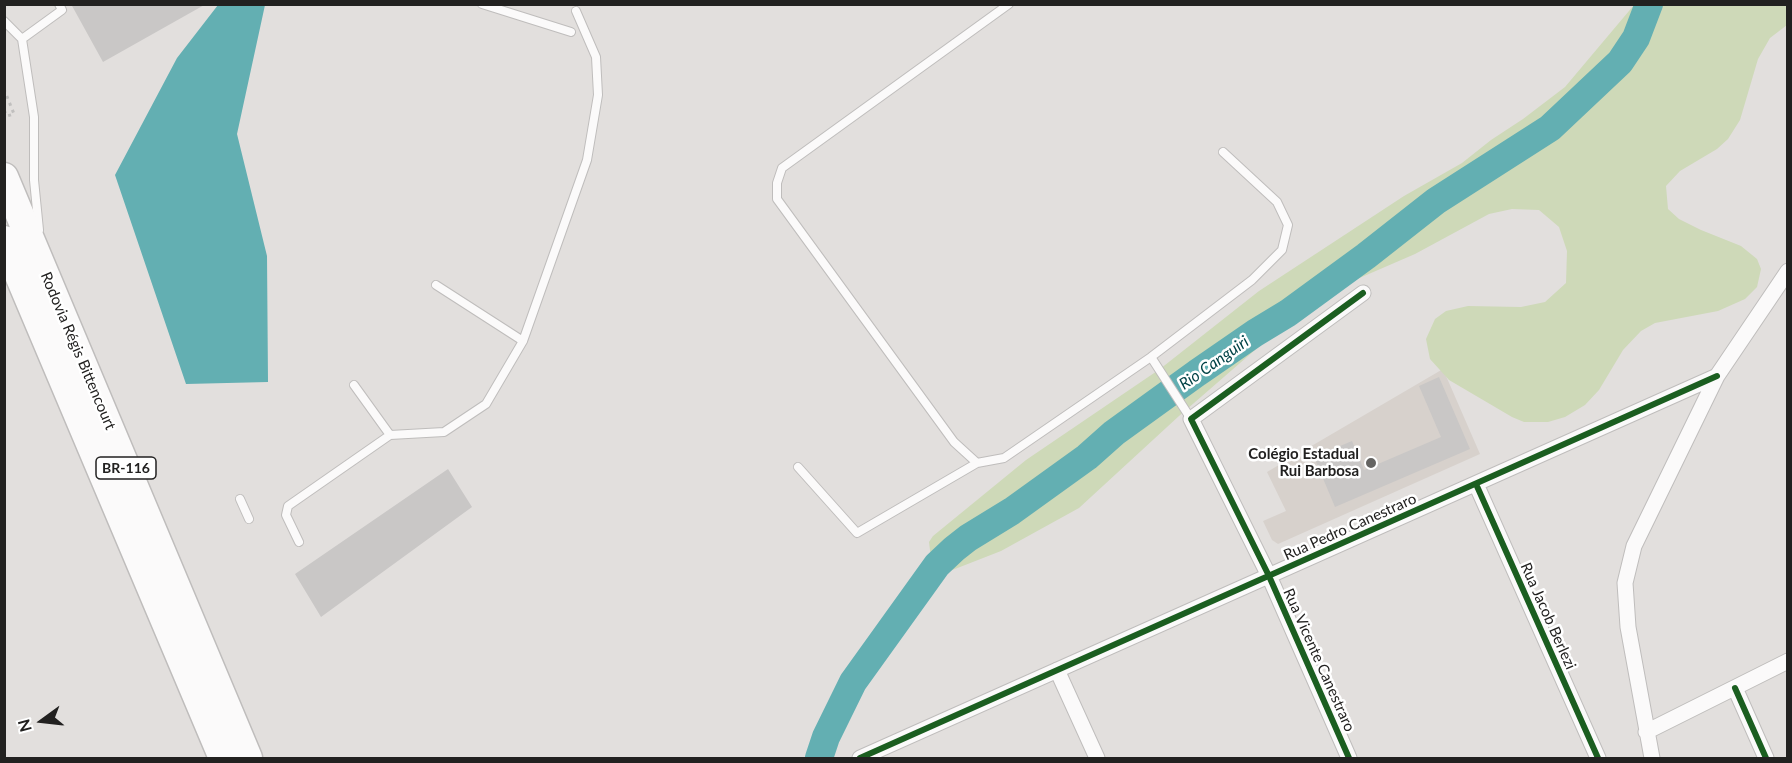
<!DOCTYPE html>
<meta charset="utf-8">
<style>
body{margin:0}
#map{position:relative;width:1792px;height:763px;overflow:hidden;background:#e2dfdd;font-family:Lato,sans-serif}
canvas{display:block}
.frame{position:absolute;inset:0;border:6px solid #222120;pointer-events:none}
.north{position:absolute;left:12px;top:691px;width:60px;height:60px;-webkit-text-stroke:4px #fff;paint-order:stroke;rotate:255deg;font-size:16px;font-weight:700;line-height:24px;text-align:center;color:#222120}
.north::after{content:'';display:block;margin:auto;width:21px;height:27px;background:#222120;clip-path:polygon(50% 0,100% 100%,50% 72%,0 100%)}
</style>
<div id="map">
<canvas width="1792" height="763"></canvas>
<div class="frame"></div>
<div class="north">N</div>
</div>
<script>
const ctx = document.querySelector('canvas').getContext('2d');
ctx.lineJoin = 'round';
function fillPath(path, color) {
  ctx.fillStyle = color;
  ctx.fill(path, 'evenodd');
}
function shape(rows) {
  const path = new Path2D();
  for (const r of rows) {
    path.moveTo(r[0], r[1]);
    for (let i = 2; i < r.length; i += 2) path.lineTo(r[i], r[i + 1]);
  }
  return path;
}
function strokePath(path, color, width, dash) {
  ctx.strokeStyle = color;
  ctx.lineWidth = width;
  ctx.lineCap = dash ? 'butt' : 'round';
  ctx.setLineDash(dash || []);
  ctx.stroke(path);
}
function drawText(font, color, halo, rows, align = 'center') {
  ctx.font = font + ' Lato,sans-serif';
  ctx.lineWidth = 5;
  ctx.setLineDash([]);
  ctx.textBaseline = 'middle';
  ctx.strokeStyle = halo;
  ctx.fillStyle = color;
  for (const [text, x, y, turn = 0] of rows) {
    ctx.save();
    ctx.translate(x, y);
    ctx.rotate((+turn || 0) * Math.PI / 180);
    ctx.textAlign = isNaN(turn) ? turn : align;
    if (halo) ctx.strokeText(text, 0, 0);
    ctx.fillText(text, 0, 0);
    ctx.restore();
  }
}
fillPath(shape([
 [1443,369,1480,454,1278,544,1272,540,1263,521,1286,511,1267,472]
]), '#d7d1cc');
fillPath(shape([
 [1634,5,1787,5,1787,25,1770,38,1758,59,1740,120,1728,139,1717,149,1680,171,1666,186,1668,209,1679,219,1701,230,1741,246,1757,259,1761,269,1757,287,1745,299,1718,311,1655,323,1641,331,1623,350,1599,390,1585,405,1565,417,1548,422,1524,422,1512,417,1449,380,1430,359,1426,339,1435,319,1446,311,1468,306,1521,307,1545,302,1566,283,1567,251,1559,227,1539,210,1512,209,1489,214,1415,254,1341,286,1319,298,1293,317,1179,416,1079,508,1001,551,937,576,932,566,929,542,933,536,1026,460,1160,369,1259,291,1404,196,1462,163,1491,140,1523,119,1565,87]
]), '#ced9b8');
fillPath(shape([
 [218,5,265,5,237,134,267,256,268,382,186,384,115,175,177,58]
]), '#63afb2');
strokePath(shape([
 [819,758,826,737,853,682,937,565,954,549,968,538,1012,511,1087,457,1114,433,1197,373,1255,333,1288,313,1366,256,1436,201,1550,128,1620,62,1636,38,1649,4]
]), '#63afb2', 28);
fillPath(shape([
 [71,4,206,4,103,62],
 [1439,377,1470,449,1335,507,1314,457,1352,441,1364,470,1441,437,1419,386],
 [448,469,472,507,321,617,295,574]
]), '#c9c7c6');
const lane = shape([
 [482,4,571,32],
 [1009,4,782,168,777,183,777,199,954,442,977,463,1004,458,1151,357,1252,280,1282,250,1288,225,1277,202,1223,152],
 [4,21,22,39,34,117,34,180,39,230],
 [22,39,62,10,59,4],
 [436,285,523,341],
 [1151,357,1191,419],
 [390,435,444,432,486,404,523,341,587,160,598,95,596,57,576,11],
 [798,467,857,533,977,463],
 [240,499,249,519],
 [299,542,286,515,288,506,390,435,354,385]
]);
const street = shape([
 [1476,484,1598,758],
 [1057,670,1097,758],
 [1735,688,1766,758],
 [1646,732,1788,661],
 [860,758,1717,376],
 [1349,758,1269,576,1191,419,1363,293],
 [1652,758,1628,627,1625,583,1634,546,1717,376,1788,271]
]);
const highway = shape([
 [4,177,248,758],
 [4,240,223,758]
]);
strokePath(lane, '#bfbdbc', 10);
strokePath(street, '#bfbdbc', 17);
strokePath(highway, '#bfbdbc', 31);
strokePath(shape([
 [4,89,14,114,7,116,4,110]
]), '#c0bfbe', 3, [3, 4.5]);
strokePath(lane, '#fbfafa', 8);
strokePath(street, '#fbfafa', 15);
strokePath(highway, '#fbfafa', 28);
strokePath(shape([
 [1476,484,1598,758],
 [1735,688,1766,758],
 [860,758,1717,376],
 [1349,758,1269,576,1191,419,1363,293]
]), '#1b5e20', 6);
for (const [x, y, r, color] of [
 [1371,463,6,"#656462"]
]) {
  const dot = new Path2D();
  dot.arc(x, y, r, 0, 2 * Math.PI);
  ctx.fillStyle = color;
  ctx.fill(dot);
  strokePath(dot, '#fff', 2);
}
for (const [x, y, w] of [
 [126,468,60]
]) {
  const box = new Path2D();
  box.roundRect(x - w / 2, y - 11, w, 22, 4.5);
  ctx.fillStyle = '#fff';
  ctx.fill(box);
  strokePath(box, '#222120', 1.5);
}
drawText('bold 14px', '#222120', null, [
 ["BR-116",126,468]
]);
drawText('15px', '#222120', '#fff', [
 ["Rodovia Régis Bittencourt",78,351,67],
 ["Rua Pedro Canestraro",1350,527,-24],
 ["Rua Jacob Berlezi",1548,616,66],
 ["Rua Vicente Canestraro",1319,660,66]
]);
drawText('bold 15px', '#222120', '#fff', [
 ["Colégio Estadual",1359,454],
 ["Rui Barbosa",1359,471]
], 'right');
drawText('italic 16px', '#004246', '#fff', [
 ["Rio Canguiri",1214,363,-35]
]);
</script>
